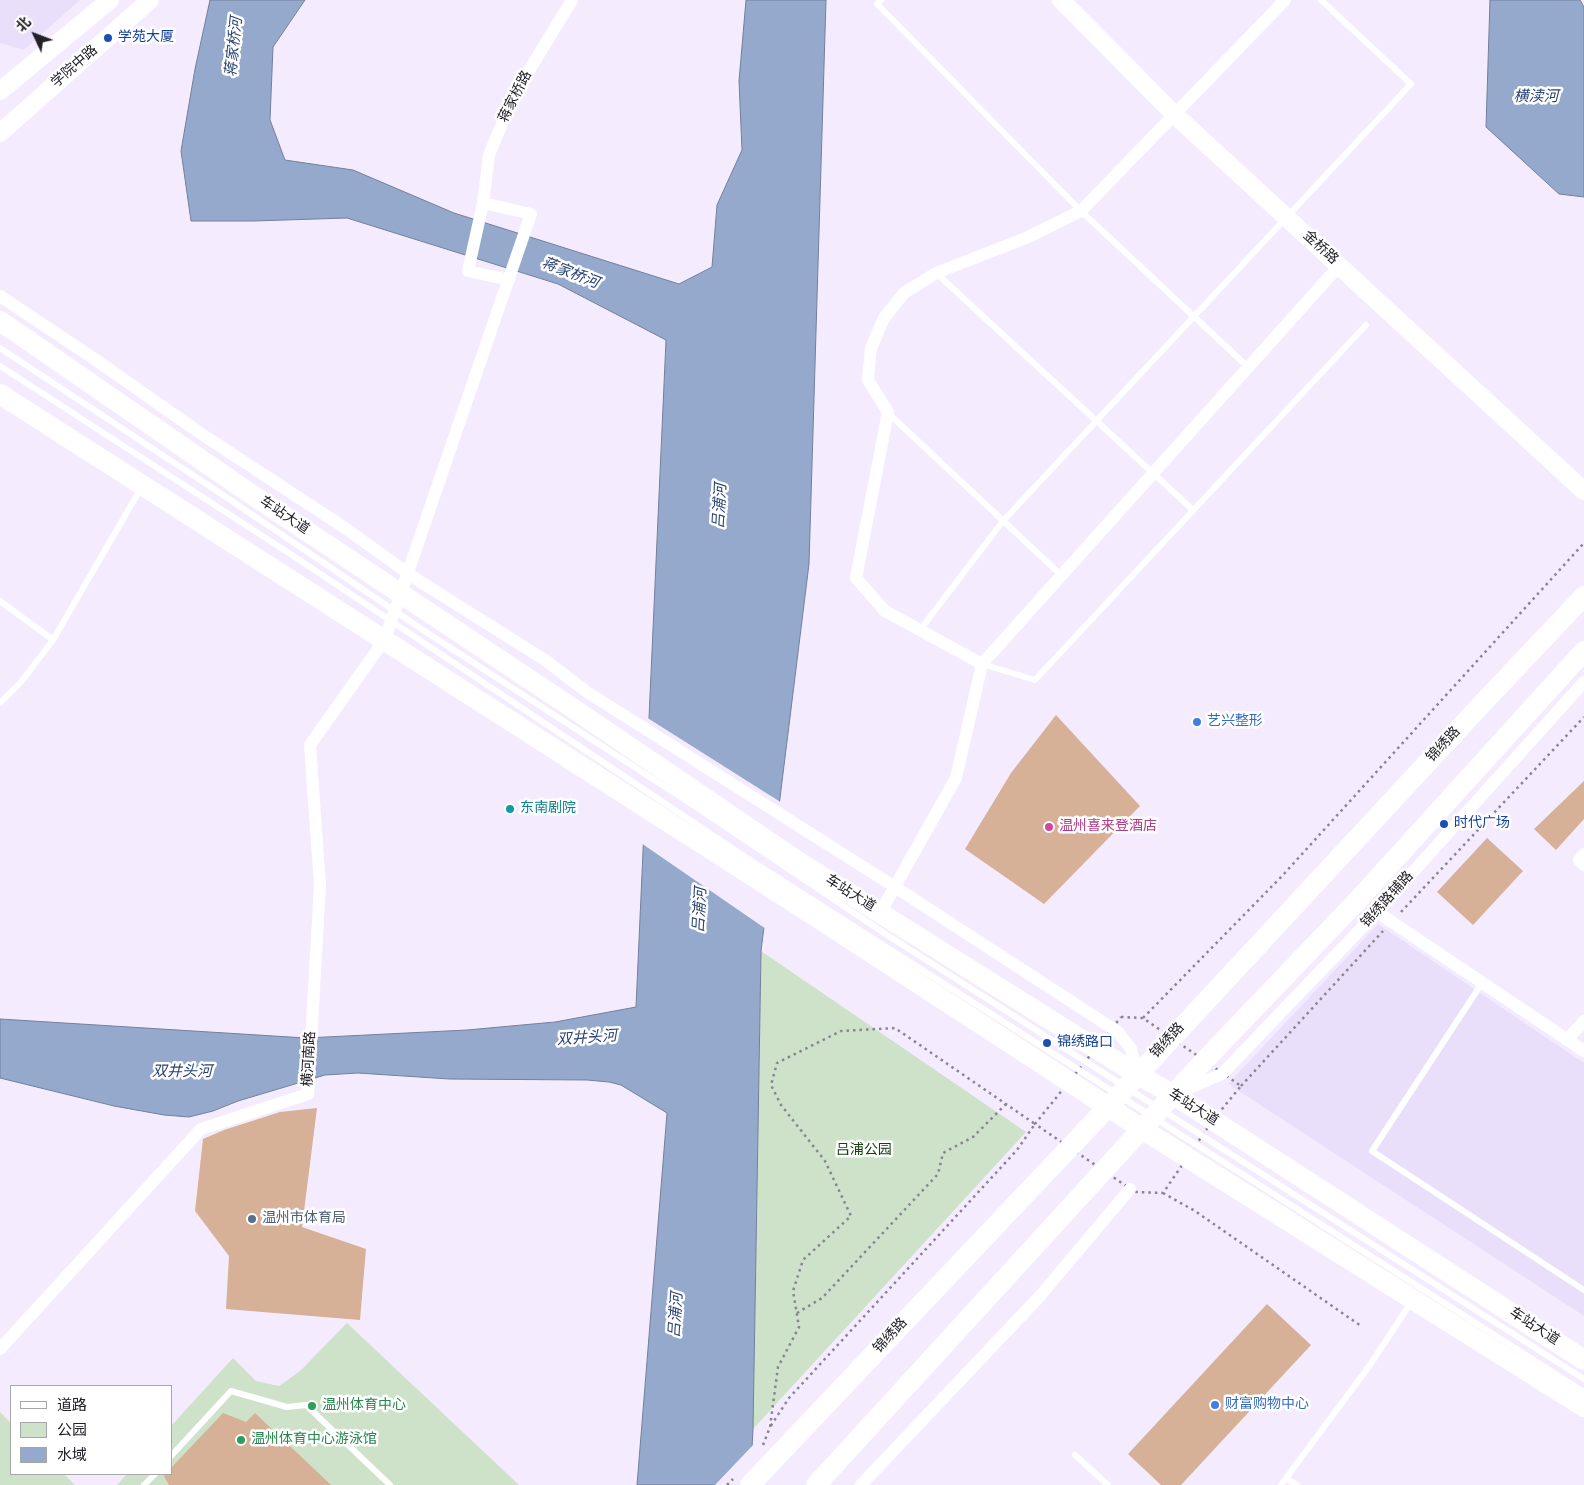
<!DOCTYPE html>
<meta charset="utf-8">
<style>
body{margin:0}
#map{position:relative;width:1584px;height:1485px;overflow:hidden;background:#f4ecfe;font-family:"Source Sans 3","Noto Sans SC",sans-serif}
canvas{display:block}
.legend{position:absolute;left:10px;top:1385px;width:162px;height:90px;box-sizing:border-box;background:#fff;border:1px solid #a7a6a9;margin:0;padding:6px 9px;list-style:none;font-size:15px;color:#232028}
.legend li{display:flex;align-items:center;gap:10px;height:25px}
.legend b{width:25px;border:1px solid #a7a6a9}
.north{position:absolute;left:10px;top:10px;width:50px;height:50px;-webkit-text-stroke:4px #fff;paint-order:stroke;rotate:313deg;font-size:14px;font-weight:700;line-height:20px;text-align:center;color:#232028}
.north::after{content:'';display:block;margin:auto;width:18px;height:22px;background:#232028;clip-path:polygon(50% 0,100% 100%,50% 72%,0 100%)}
</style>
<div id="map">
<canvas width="1584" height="1485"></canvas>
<ul class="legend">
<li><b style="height:6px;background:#fff"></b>道路</li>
<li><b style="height:14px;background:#cde2c9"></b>公园</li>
<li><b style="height:14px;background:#95a9cc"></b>水域</li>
</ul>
<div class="north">北</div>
</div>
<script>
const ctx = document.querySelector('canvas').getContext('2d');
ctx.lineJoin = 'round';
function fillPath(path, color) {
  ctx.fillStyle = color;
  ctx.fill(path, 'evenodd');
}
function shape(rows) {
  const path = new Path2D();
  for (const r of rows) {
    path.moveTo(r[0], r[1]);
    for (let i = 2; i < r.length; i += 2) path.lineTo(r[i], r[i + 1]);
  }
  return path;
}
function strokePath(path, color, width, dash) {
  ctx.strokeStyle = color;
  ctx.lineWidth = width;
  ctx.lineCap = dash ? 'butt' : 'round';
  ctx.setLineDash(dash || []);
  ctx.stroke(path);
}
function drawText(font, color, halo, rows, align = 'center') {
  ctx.font = font + ' "Source Sans 3","Noto Sans SC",sans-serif';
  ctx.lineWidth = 5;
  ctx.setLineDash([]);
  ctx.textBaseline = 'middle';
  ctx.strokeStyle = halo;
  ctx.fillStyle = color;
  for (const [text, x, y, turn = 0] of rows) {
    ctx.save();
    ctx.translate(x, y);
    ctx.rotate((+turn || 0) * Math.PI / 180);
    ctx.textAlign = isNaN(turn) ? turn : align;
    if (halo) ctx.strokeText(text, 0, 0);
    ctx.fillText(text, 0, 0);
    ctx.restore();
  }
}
fillPath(shape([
 [0,0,80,0,24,50,0,43],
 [1378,924,1584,1063,1584,1316,1228,1084]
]), '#eadffb');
fillPath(shape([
 [761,951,1026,1132,753,1429],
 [347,1323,519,1485,117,1485,127,1474,171,1474,171,1426,233,1358,256,1381,279,1386,300,1371],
 [0,1412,11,1423,11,1474,64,1474,75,1485,0,1485]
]), '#cde2c9');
const water = shape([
 [210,0,305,0,273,47,270,120,285,160,353,170,454,213,679,284,712,267,717,205,742,150,739,81,746,0,826,0,809,564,761,951,753,1429,750,1485,637,1485,667,1113,621,1085,609,1082,587,1080,449,1079,358,1073,325,1075,238,1101,213,1111,189,1117,164,1115,114,1106,0,1078,0,1019,306,1038,467,1030,555,1022,636,1007,666,340,558,284,347,218,254,221,191,221,181,151,195,69,210,0],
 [1490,0,1580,0,1584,7,1584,197,1559,194,1486,127,1490,0]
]);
fillPath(water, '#95a9cc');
strokePath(water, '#73809b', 1);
fillPath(shape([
 [646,717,782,803,766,929,641,843],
 [754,1444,752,1485,715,1485]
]), '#f4ecfe');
fillPath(shape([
 [1056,715,1140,806,1044,904,965,849,1011,773],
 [1584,781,1584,819,1556,850,1534,829],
 [1487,838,1523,871,1473,925,1437,892],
 [317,1108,302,1227,366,1249,360,1320,226,1309,229,1256,195,1211,203,1139,224,1130,280,1112],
 [1267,1304,1311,1345,1181,1485,1161,1485,1128,1454],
 [223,1413,246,1422,255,1413,331,1485,169,1485,164,1476,166,1474,171,1474,171,1468]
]), '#d6b097');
strokePath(shape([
 [1401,912,1584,717],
 [1121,1017,1143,1018,1241,1086,1213,1120,1163,1193,1135,1192,1035,1124,1121,1017],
 [1143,1018,1283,875,1584,543],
 [1241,1086,1383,931],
 [1163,1193,1195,1211,1361,1326],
 [797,1313,822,1298,938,1174,943,1153,973,1137,1006,1104],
 [763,1445,770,1427,778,1367,799,1327,793,1291,803,1260,851,1216,825,1161,781,1105,771,1085,777,1063,841,1031,895,1028,1035,1124,1017,1150,789,1398,770,1427],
 [727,1485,733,1479]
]), '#8a8491', 2.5, [2.5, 4]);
strokePath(shape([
 [881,0,877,4,1081,211,1248,367],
 [936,273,1193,510],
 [0,348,226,497,426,632,690,803,887,935,1584,1379],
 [0,366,295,557,753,862,1584,1392],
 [888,413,1061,575],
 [0,601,53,640],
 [920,630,1003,521,1411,84,1321,0],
 [982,664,1035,680,1366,325],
 [0,703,21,682,53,640,141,488],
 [1482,983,1372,1151,1584,1290],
 [1075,1455,1108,1485],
 [171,1456,231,1391,287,1407,306,1405,390,1485],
 [1286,1478,1297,1485],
 [144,1485,155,1474],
 [1281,1485,1370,1365,1412,1301]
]), '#fff', 6);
strokePath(shape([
 [509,280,468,271,483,203,489,155,514,95,572,0],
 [0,296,93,358,200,433,345,528,416,579,545,660,587,692,895,887,1112,1028,1118,1032,1131,1049,1138,1075],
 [982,664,885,611,856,578,888,412,868,380,871,348,884,318,904,293,936,273,1026,238,1081,211,1285,0],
 [1584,854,1579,860,1584,865],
 [1377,912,1584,1051],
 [880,913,956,778,982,664,1339,266],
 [1567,1040,1584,1021],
 [1180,1092,1222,1074,1377,912,1584,682],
 [0,1349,201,1129,308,1094,320,885,310,745,385,639,531,214,483,203],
 [861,1485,1040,1296,1130,1189]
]), '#fff', 12);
strokePath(shape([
 [1061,0,1175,115,1584,491],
 [0,91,110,0],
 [0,133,150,0]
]), '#fff', 18);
strokePath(shape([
 [0,321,248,492,571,707,799,862,1138,1075,1174,1095,1584,1360],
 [0,394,801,907,1142,1129,1584,1407],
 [750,1485,1108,1107,1480,706,1584,596],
 [816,1485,1204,1061,1358,900,1584,651]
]), '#fff', 20);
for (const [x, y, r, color] of [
 [108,38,5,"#1a4fb4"],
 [1197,722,5,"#3f7fe0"],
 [510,809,5,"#0f9aa8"],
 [1444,824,5,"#1a4fb4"],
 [1049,827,5,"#d1479c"],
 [1047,1043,5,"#1a4fb4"],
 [252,1219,5,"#5c6f8a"],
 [1215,1405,5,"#3f7fe0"],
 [312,1406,5,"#2e9e5b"],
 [241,1440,5,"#2e9e5b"]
]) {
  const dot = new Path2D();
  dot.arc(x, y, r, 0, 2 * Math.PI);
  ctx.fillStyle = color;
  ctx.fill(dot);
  strokePath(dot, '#fff', 2);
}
drawText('14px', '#164399', '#fff', [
 ["学苑大厦",118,38],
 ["时代广场",1454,824],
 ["锦绣路口",1057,1043]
], 'left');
drawText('14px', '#232028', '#fff', [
 ["学院中路",75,67,-41],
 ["蒋家桥路",516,97,-63],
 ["金桥路",1320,248,43],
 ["车站大道",284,516,34],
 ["锦绣路",1444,745,-47],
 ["车站大道",850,894,32],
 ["锦绣路辅路",1388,900,-48],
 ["锦绣路",1168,1041,-47],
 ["横河南路",310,1059,-87],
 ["车站大道",1193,1108,32],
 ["车站大道",1534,1327,33],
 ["锦绣路",891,1336,-47]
]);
drawText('14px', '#366cbe', '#fff', [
 ["艺兴整形",1207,722],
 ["财富购物中心",1225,1405]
], 'left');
drawText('14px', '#0d838f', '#fff', [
 ["东南剧院",520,809]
], 'left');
drawText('14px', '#b23c85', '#fff', [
 ["温州喜来登酒店",1059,827]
], 'left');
drawText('14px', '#194113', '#fff', [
 ["吕浦公园",864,1151]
]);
drawText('14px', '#4e5e75', '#fff', [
 ["温州市体育局",262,1219]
], 'left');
drawText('14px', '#27864d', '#fff', [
 ["温州体育中心",322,1406],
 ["温州体育中心游泳馆",251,1440]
], 'left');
drawText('italic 15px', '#2a4372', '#fff', [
 ["蒋家桥河",235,47,-84],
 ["横渎河",1536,98],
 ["蒋家桥河",570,274,21],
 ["吕浦河",721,506,-87],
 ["吕浦河",701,910,-87],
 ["双井头河",587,1039,-4],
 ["双井头河",182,1073],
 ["吕浦河",677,1315,-86]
]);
</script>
